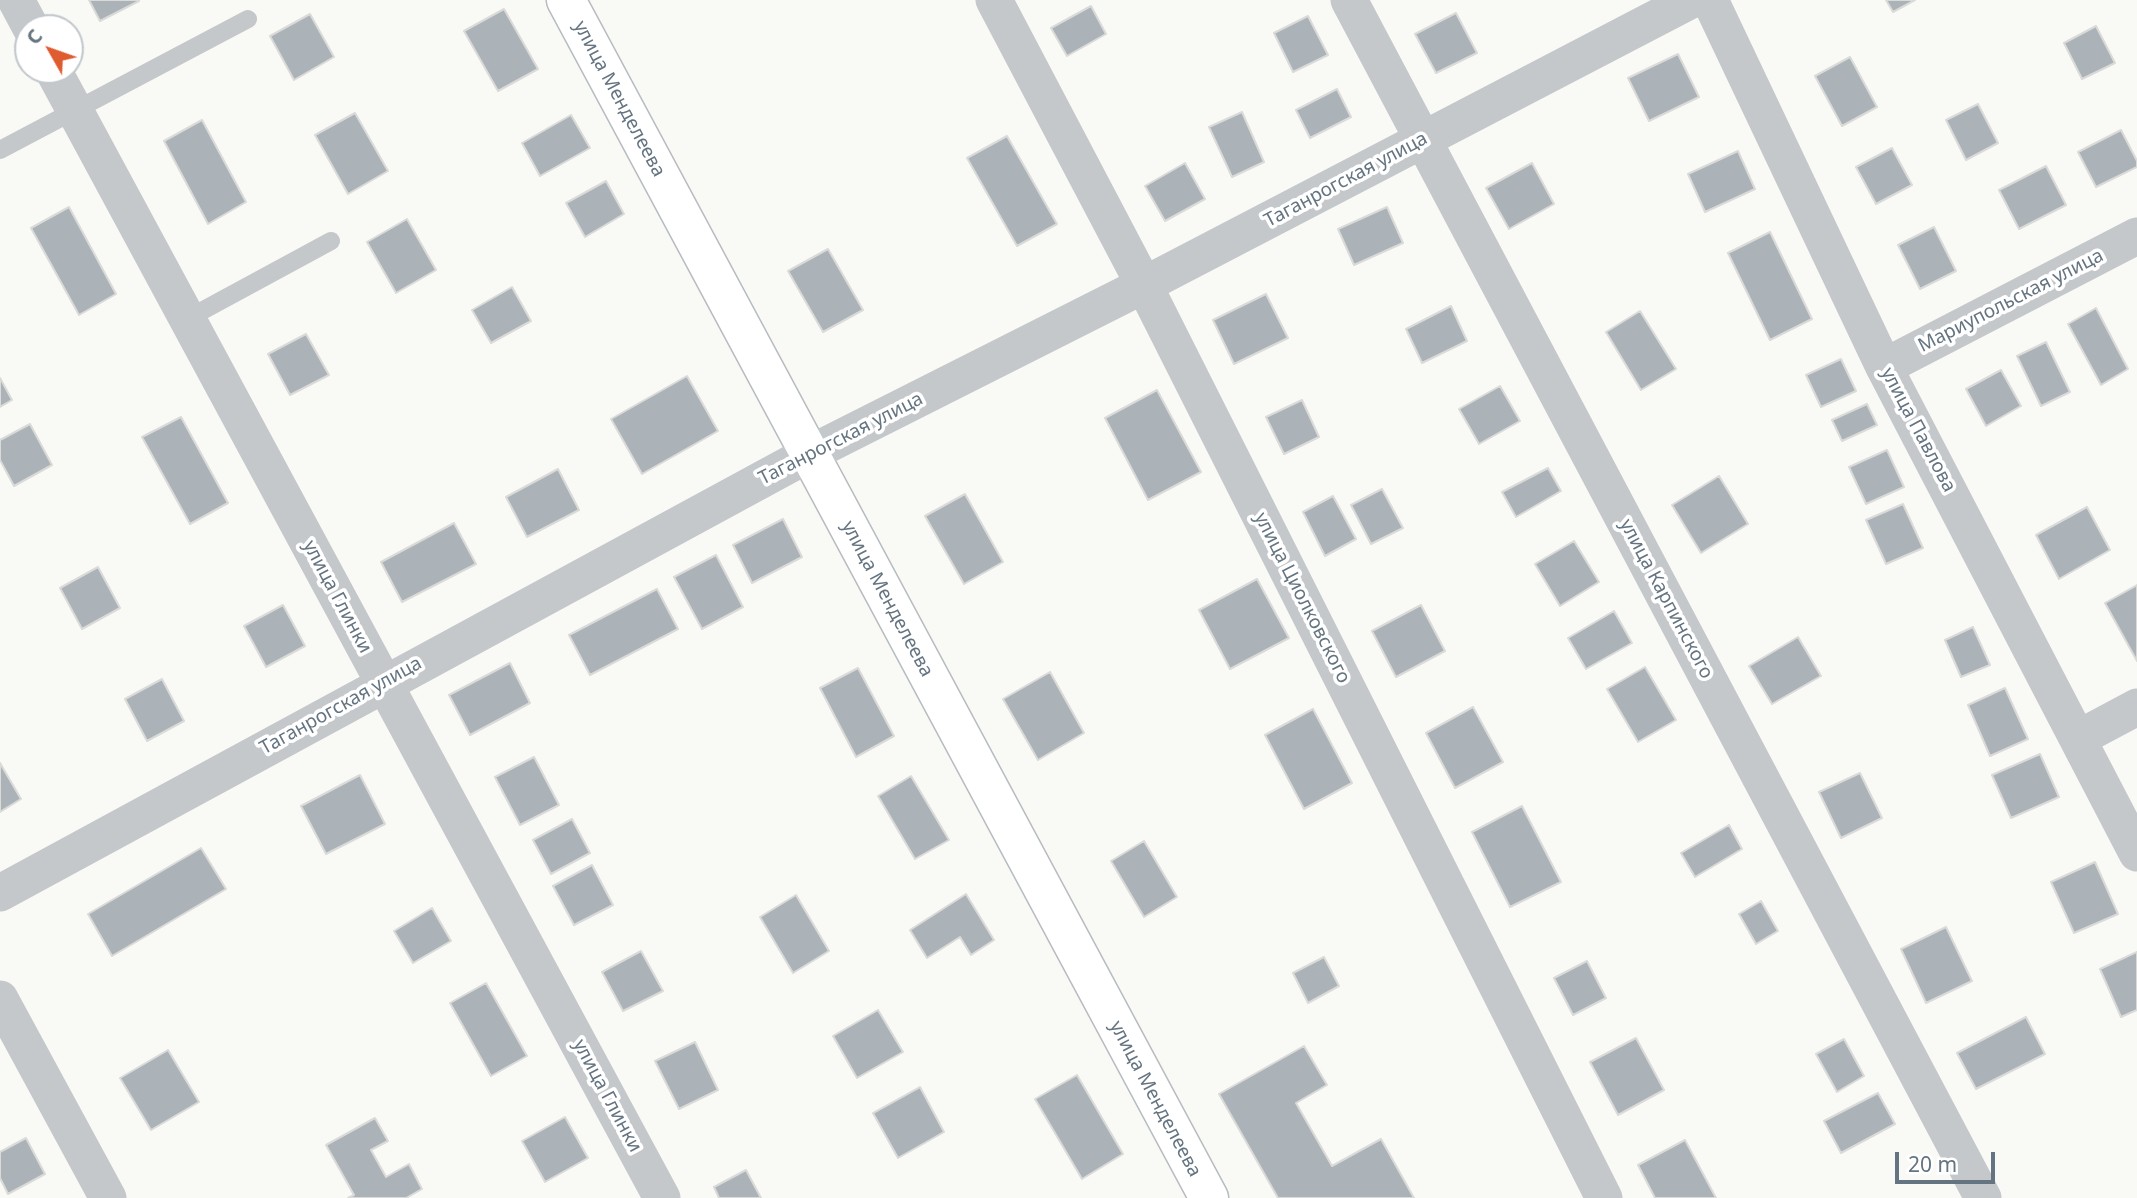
<!DOCTYPE html>
<meta charset="utf-8">
<style>
body{margin:0}
#map{position:relative;width:2137px;height:1198px;overflow:hidden;background:#f9f9f6;font-family:"Noto Sans",sans-serif}
canvas{display:block}
.north{position:absolute;left:14px;top:14px;width:70px;height:70px;box-sizing:border-box;background:#fff;border:2px solid #c1c7cc;border-radius:50%;rotate:310deg;font-size:19px;font-weight:700;line-height:28px;text-align:center;color:#647480}
.north::after{content:'';display:block;margin:auto;width:24px;height:32px;background:#df5b30;clip-path:polygon(50% 0,100% 100%,50% 72%,0 100%)}
.scale{position:absolute;left:1895px;top:1152px;width:100px;height:32px;box-sizing:border-box;border:4px solid #647480;border-top:0;padding-left:9px;font-size:21px;line-height:24px;white-space:nowrap;color:#647480;-webkit-text-stroke:5px #fff;paint-order:stroke}
</style>
<div id="map">
<canvas width="2137" height="1198"></canvas>
<div class="north">С</div>
<div class="scale">20 m</div>
</div>
<script>
const ctx = document.querySelector('canvas').getContext('2d');
ctx.lineJoin = 'round';
function fillPath(path, color) {
  ctx.fillStyle = color;
  ctx.fill(path, 'evenodd');
}
function shape(rows) {
  const path = new Path2D();
  for (const r of rows) {
    path.moveTo(r[0], r[1]);
    for (let i = 2; i < r.length; i += 2) path.lineTo(r[i], r[i + 1]);
  }
  return path;
}
function strokePath(path, color, width, dash) {
  ctx.strokeStyle = color;
  ctx.lineWidth = width;
  ctx.lineCap = dash ? 'butt' : 'round';
  ctx.setLineDash(dash || []);
  ctx.stroke(path);
}
function drawText(font, color, halo, rows, align = 'center') {
  ctx.font = font + ' "Noto Sans",sans-serif';
  ctx.lineWidth = 7;
  ctx.setLineDash([]);
  ctx.textBaseline = 'middle';
  ctx.strokeStyle = halo;
  ctx.fillStyle = color;
  for (const [text, x, y, turn = 0] of rows) {
    ctx.save();
    ctx.translate(x, y);
    ctx.rotate((+turn || 0) * Math.PI / 180);
    ctx.textAlign = isNaN(turn) ? turn : align;
    if (halo) ctx.strokeText(text, 0, 0);
    ctx.fillText(text, 0, 0);
    ctx.restore();
  }
}
const building = shape([
 [89,0,138,0,139,1,100,21,89,0],
 [1886,0,1915,0,1893,12,1886,0],
 [1091,6,1106,34,1067,56,1051,28,1091,6],
 [504,9,538,69,498,91,464,31,504,9],
 [1456,13,1477,53,1436,73,1415,34,1456,13],
 [310,14,334,57,294,80,270,36,310,14],
 [1308,16,1328,55,1293,72,1274,33,1308,16],
 [2096,26,2115,63,2082,79,2064,43,2096,26],
 [1678,54,1699,97,1649,121,1628,78,1678,54],
 [1850,57,1877,107,1842,126,1815,76,1850,57],
 [1337,89,1351,117,1310,138,1296,110,1337,89],
 [1978,104,1998,143,1966,160,1946,120,1978,104],
 [1242,112,1264,162,1232,177,1209,127,1242,112],
 [355,113,388,171,348,194,315,135,355,113],
 [571,115,590,148,540,176,522,143,571,115],
 [202,120,246,202,208,224,164,141,202,120],
 [2121,130,2137,161,2137,167,2096,187,2078,152,2121,130],
 [1007,136,1057,224,1017,246,967,158,1007,136],
 [1892,148,1912,185,1876,204,1856,167,1892,148],
 [1738,151,1755,189,1705,212,1688,174,1738,151],
 [1185,163,1205,199,1165,221,1145,186,1185,163],
 [1532,163,1554,204,1509,229,1486,188,1532,163],
 [2046,166,2066,205,2019,229,1999,190,2046,166],
 [606,181,624,214,585,237,566,203,606,181],
 [69,207,116,294,79,315,31,228,69,207],
 [1387,207,1403,243,1354,265,1338,229,1387,207],
 [407,219,436,270,396,293,367,242,407,219],
 [1934,227,1956,271,1920,289,1898,245,1934,227],
 [1770,232,1812,319,1770,340,1728,253,1770,232],
 [828,249,863,310,823,332,788,271,828,249],
 [512,287,531,321,491,343,472,310,512,287],
 [1266,294,1288,338,1234,364,1213,320,1266,294],
 [1451,306,1467,341,1422,363,1406,329,1451,306],
 [2096,308,2128,369,2101,385,2068,324,2096,308],
 [1640,311,1676,369,1641,390,1606,332,1640,311],
 [306,334,329,375,290,395,268,354,306,334],
 [2046,342,2070,392,2041,406,2017,356,2046,342],
 [1841,359,1856,391,1821,407,1806,375,1841,359],
 [2001,370,2021,406,1986,426,1966,389,2001,370],
 [687,376,718,431,642,474,611,419,687,376],
 [0,378,12,400,0,407,0,378],
 [1500,386,1520,421,1479,444,1459,409,1500,386],
 [1157,390,1201,472,1148,500,1105,418,1157,390],
 [1302,400,1319,437,1284,454,1266,417,1302,400],
 [1867,404,1877,425,1842,441,1832,420,1867,404],
 [181,417,228,503,190,524,142,437,181,417],
 [30,424,52,465,14,486,0,460,0,440,30,424],
 [1887,450,1904,487,1866,504,1849,467,1887,450],
 [1548,468,1561,491,1516,517,1502,492,1548,468],
 [558,469,579,510,527,537,506,497,558,469],
 [1719,476,1748,524,1701,553,1672,505,1719,476],
 [1382,489,1403,528,1371,544,1351,505,1382,489],
 [965,494,1003,562,964,584,925,516,965,494],
 [1333,496,1356,539,1325,556,1303,512,1333,496],
 [1903,504,1923,548,1886,564,1866,520,1903,504],
 [2087,507,2110,550,2059,579,2036,535,2087,507],
 [783,519,802,557,752,583,733,545,783,519],
 [454,523,476,564,402,602,381,562,454,523],
 [1574,541,1599,582,1560,606,1535,564,1574,541],
 [716,555,743,607,702,629,674,577,716,555],
 [98,567,120,608,82,629,60,588,98,567],
 [1257,579,1289,638,1230,669,1199,610,1257,579],
 [2137,585,2137,661,2105,603,2137,585],
 [657,589,678,629,590,675,569,635,657,589],
 [283,605,305,646,266,667,244,626,283,605],
 [1421,605,1445,651,1396,677,1372,631,1421,605],
 [1614,611,1632,643,1586,669,1568,638,1614,611],
 [1973,627,1990,665,1961,677,1945,640,1973,627],
 [1798,637,1821,676,1772,704,1749,666,1798,637],
 [510,663,530,703,470,735,449,695,510,663],
 [1645,667,1676,720,1638,742,1607,689,1645,667],
 [858,668,894,736,856,757,820,688,858,668],
 [1050,672,1084,733,1038,760,1003,699,1050,672],
 [162,679,184,721,147,741,125,699,162,679],
 [2005,688,2028,739,1990,756,1968,705,2005,688],
 [1473,707,1503,762,1455,788,1426,733,1473,707],
 [1313,709,1352,783,1304,809,1265,735,1313,709],
 [2040,754,2059,797,2011,818,1992,775,2040,754],
 [534,757,559,805,520,825,495,777,534,757],
 [0,763,21,799,0,812,0,763],
 [1860,773,1882,818,1841,838,1819,792,1860,773],
 [360,775,385,824,326,854,301,806,360,775],
 [911,776,949,840,915,859,878,796,911,776],
 [1522,806,1561,882,1510,907,1472,832,1522,806],
 [572,819,590,853,551,874,533,840,572,819],
 [1729,825,1742,849,1695,877,1681,853,1729,825],
 [1144,841,1177,897,1144,917,1111,861,1144,841],
 [201,848,226,889,112,956,88,914,201,848],
 [2095,862,2118,914,2074,933,2051,882,2095,862],
 [592,865,613,905,574,925,553,886,592,865],
 [966,894,994,940,971,955,960,937,927,958,910,930,966,894],
 [796,895,829,951,793,973,760,917,796,895],
 [1761,901,1778,931,1756,944,1739,914,1761,901],
 [432,908,451,941,413,963,394,931,432,908],
 [1946,927,1972,981,1926,1003,1901,949,1946,927],
 [641,951,663,991,623,1011,602,972,641,951],
 [2137,952,2137,1010,2121,1017,2100,969,2137,952],
 [1324,957,1339,986,1308,1003,1293,973,1324,957],
 [1587,961,1606,998,1573,1015,1554,978,1587,961],
 [486,983,527,1056,491,1076,450,1003,486,983],
 [878,1010,903,1052,857,1078,833,1036,878,1010],
 [2026,1017,2045,1054,1976,1089,1957,1053,2026,1017],
 [1636,1038,1664,1090,1618,1115,1590,1062,1636,1038],
 [1844,1039,1864,1076,1837,1092,1816,1054,1844,1039],
 [695,1042,718,1090,679,1109,655,1061,695,1042],
 [1304,1046,1327,1085,1296,1103,1332,1166,1381,1139,1414,1198,1278,1198,1219,1094,1304,1046],
 [168,1050,199,1102,151,1130,120,1078,168,1050],
 [1077,1075,1123,1154,1082,1179,1035,1099,1077,1075],
 [920,1087,944,1132,898,1158,873,1113,920,1087],
 [1878,1093,1895,1124,1841,1153,1824,1121,1878,1093],
 [565,1117,588,1158,545,1182,522,1141,565,1117],
 [375,1118,388,1141,371,1150,386,1177,409,1164,422,1189,406,1198,348,1198,354,1195,326,1145,375,1118],
 [26,1138,45,1174,8,1194,0,1178,0,1152,26,1138],
 [1685,1140,1716,1198,1655,1198,1638,1165,1685,1140],
 [746,1170,761,1198,719,1198,714,1187,746,1170]
]);
fillPath(building, '#abb3b8');
strokePath(building, '#dadad8', 2);
const secondary = shape([
 [566,0,1209,1198]
]);
strokePath(secondary, '#b6bcc0', 41);
strokePath(shape([
 [0,150,248,19],
 [187,319,331,241]
]), '#c4c8cb', 18);
strokePath(shape([
 [16,0,31,28],
 [994,0,1144,285,1604,1198],
 [1349,0,1983,1198],
 [1710,0,1884,367,2137,853],
 [53,70,662,1198],
 [1884,367,2137,236],
 [2079,738,2137,707],
 [0,893,809,454,1144,285,1691,0],
 [0,999,108,1198]
]), '#c4c8cb', 37);
strokePath(secondary, '#fff', 38);
drawText('19px', '#647480', '#fff', [
 ["улица Менделеева",619,99,62],
 ["Таганрогская улица",1346,180,-28],
 ["Мариупольская улица",2011,301,-27],
 ["улица Павлова",1918,430,62],
 ["Таганрогская улица",841,439,-27],
 ["улица Глинки",337,597,62],
 ["улица Циолковского",1302,598,63],
 ["улица Менделеева",887,599,62],
 ["улица Карпинского",1666,599,62],
 ["Таганрогская улица",341,706,-29],
 ["улица Глинки",607,1096,62],
 ["улица Менделеева",1155,1099,62]
]);
</script>
